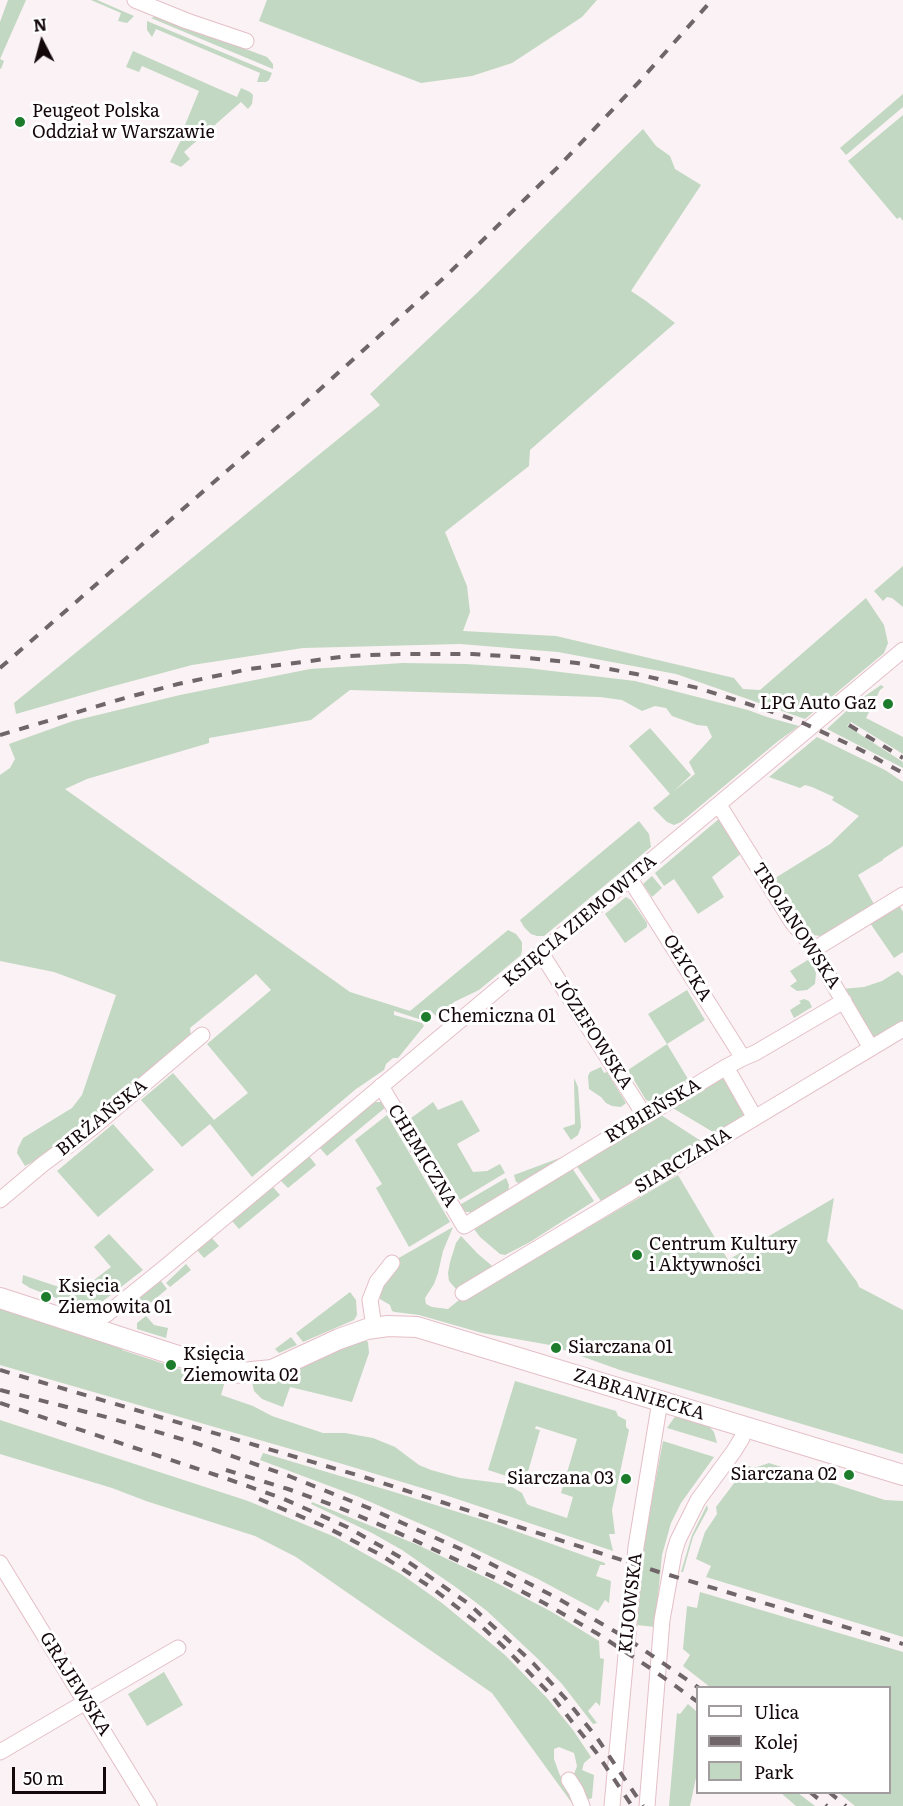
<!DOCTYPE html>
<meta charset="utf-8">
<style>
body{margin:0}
#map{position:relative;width:903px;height:1806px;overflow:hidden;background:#faf2f4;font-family:Literata,serif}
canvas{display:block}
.legend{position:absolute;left:696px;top:1686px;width:195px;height:108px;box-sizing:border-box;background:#fff;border:2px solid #a19c9d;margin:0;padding:8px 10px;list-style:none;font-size:18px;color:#14080b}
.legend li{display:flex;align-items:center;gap:12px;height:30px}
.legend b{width:30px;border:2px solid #a19c9d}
.north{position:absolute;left:12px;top:12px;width:60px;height:60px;-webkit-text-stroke:4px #fff;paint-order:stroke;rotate:354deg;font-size:16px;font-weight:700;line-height:24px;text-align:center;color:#14080b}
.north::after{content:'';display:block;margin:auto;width:21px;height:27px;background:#14080b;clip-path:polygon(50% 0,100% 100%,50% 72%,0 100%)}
.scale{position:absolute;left:12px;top:1767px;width:94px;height:27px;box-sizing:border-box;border:3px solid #14080b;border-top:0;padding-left:8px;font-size:18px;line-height:21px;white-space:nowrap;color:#14080b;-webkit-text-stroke:4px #fff;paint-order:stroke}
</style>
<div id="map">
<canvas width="903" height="1806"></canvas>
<ul class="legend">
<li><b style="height:8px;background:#fff"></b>Ulica</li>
<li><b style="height:8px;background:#706568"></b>Kolej</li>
<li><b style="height:16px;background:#c2d8c2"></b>Park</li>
</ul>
<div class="north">N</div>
<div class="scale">50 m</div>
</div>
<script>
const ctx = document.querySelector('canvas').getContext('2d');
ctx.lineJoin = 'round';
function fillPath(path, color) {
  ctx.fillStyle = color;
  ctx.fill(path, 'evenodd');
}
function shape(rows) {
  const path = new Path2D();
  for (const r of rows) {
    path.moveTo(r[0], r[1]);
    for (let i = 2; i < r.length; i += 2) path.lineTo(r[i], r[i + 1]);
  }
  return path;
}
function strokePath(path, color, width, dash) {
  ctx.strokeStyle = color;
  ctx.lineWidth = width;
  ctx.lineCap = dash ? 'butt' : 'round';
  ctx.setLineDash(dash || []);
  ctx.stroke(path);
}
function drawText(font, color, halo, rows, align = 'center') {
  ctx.font = font + ' Literata,serif';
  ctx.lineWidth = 6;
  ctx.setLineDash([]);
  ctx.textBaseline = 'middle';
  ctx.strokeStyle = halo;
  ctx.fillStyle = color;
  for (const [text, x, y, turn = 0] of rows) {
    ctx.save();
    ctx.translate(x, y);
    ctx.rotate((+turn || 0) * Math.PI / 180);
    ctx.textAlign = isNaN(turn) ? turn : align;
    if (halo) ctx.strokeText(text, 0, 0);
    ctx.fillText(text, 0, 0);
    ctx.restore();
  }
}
fillPath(shape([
 [8,0,26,0,0,59,4,61,1,69,0,68,0,22],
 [91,0,97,0,134,16,127,23,118,21,121,13],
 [267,0,597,0,582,17,512,63,472,76,421,83,259,21],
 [157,16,267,57,273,64,273,69,151,18],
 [147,21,272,73,269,80,266,82,257,82,260,73,156,29,152,37,147,30],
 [133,51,237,97,241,88,250,92,253,95,252,104,248,109,241,102,184,152,190,159,181,167,170,162,188,126,185,125,199,91,142,66,139,72,126,67],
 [903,94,903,107,846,155,840,148],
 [903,115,903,221,900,217,897,219,848,161],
 [643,129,656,146,670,156,675,169,701,185,631,291,646,301,675,323,530,450,529,466,445,532,467,586,470,612,463,631,556,636,734,678,743,689,760,690,866,598,884,625,888,643,884,653,805,719,676,674,558,652,460,644,303,648,192,665,110,687,16,714,14,703,380,405,370,394,478,292],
 [903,566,903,607,892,598,887,597,883,601,874,591],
 [403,663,466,664,527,668,635,681,748,710,767,717,799,726,777,742,681,822,674,825,667,822,653,808,670,794,629,746,650,728,691,775,674,791,695,774,689,762,712,737,707,726,697,725,672,716,666,708,655,706,642,711,622,700,600,697,350,690,311,720,209,738,209,743,87,779,65,789,350,992,410,1011,508,930,516,934,522,942,522,950,521,955,479,990,454,1002,437,1017,430,1010,419,1019,394,1011,394,1015,422,1023,424,1026,398,1058,393,1058,386,1064,384,1070,356,1089,252,1177,210,1124,182,1147,141,1100,173,1073,214,1120,248,1093,207,1044,271,990,256,974,190,1028,191,1037,106,1107,77,1128,42,1157,25,1166,17,1153,18,1148,23,1138,72,1108,82,1095,116,995,54,972,0,961,0,775,10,768,15,759,9,744,73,721,180,695,310,669],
 [881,685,884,687,880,690,866,718,903,737,903,754,851,722,847,726,903,762,903,768,827,729,855,703],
 [817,737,885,770,903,782,903,846,883,859,883,860,858,875,875,906,826,935,820,936,813,935,802,925,772,880,830,844,859,816,832,800,834,797,812,787,805,785,800,788,769,777],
 [720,818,742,853,712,877,724,897,698,914,674,879,664,886,655,873],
 [639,821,649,834,651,847,544,936,537,936,531,934,524,927,520,920],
 [652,876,662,888,652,897,643,884],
 [626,897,631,900,647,923,647,927,625,943,605,914],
 [899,905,903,912,903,952,894,958,870,923],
 [811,958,816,973,815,984,807,990,797,991,790,986,797,981,790,971],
 [898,971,903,976,903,1024,872,1040,842,989,864,987,882,981],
 [687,990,705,1020,667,1044,688,1079,651,1102,646,1100,628,1070,667,1044,648,1014],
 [804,999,809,1001,812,1007,794,1018,790,1010,801,1003,799,1001],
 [601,1067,604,1073,607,1072,626,1103,621,1107,612,1106,606,1103,601,1097,589,1089,588,1076,590,1072],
 [724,1076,745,1115,740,1122,722,1133,713,1132,671,1107],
 [574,1078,578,1087,581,1127,578,1135,571,1140,563,1128,575,1124],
 [462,1100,480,1131,457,1144,473,1172,487,1171,500,1164,505,1173,460,1200,411,1118,433,1102,438,1110],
 [375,1102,381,1102,386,1107,327,1156,319,1147],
 [387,1115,450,1222,409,1247,376,1188,382,1184,355,1140],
 [661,1115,704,1143,603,1204,576,1165],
 [113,1124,154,1170,98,1217,57,1171],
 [309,1156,316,1165,288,1188,280,1180],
 [565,1156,565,1158,522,1184,516,1182,514,1175],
 [572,1168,594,1201,530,1242,505,1255,500,1254,480,1237,474,1229],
 [678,1175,728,1260,834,1198,827,1241,857,1282,859,1287,903,1310,903,1454,620,1370,550,1345,482,1333,419,1315,395,1312,392,1311,390,1305,380,1299,378,1295,397,1259,453,1227,443,1251,438,1273,434,1284,425,1298,426,1304,432,1307,448,1309,459,1300,531,1261],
 [506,1178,509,1185,508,1194,477,1212,466,1212,458,1206],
 [272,1186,280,1195,239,1229,232,1221],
 [109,1234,143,1270,103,1301,77,1306,30,1288,22,1283,23,1275,77,1293,111,1267,94,1247],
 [461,1236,478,1254,497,1270,463,1289,456,1289,449,1281,448,1273,450,1262,456,1243],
 [211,1237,219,1246,204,1258,197,1250],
 [186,1264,191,1270,170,1287,166,1283],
 [161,1281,167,1289,136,1315,134,1315,128,1307],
 [350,1292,356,1300,357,1315,354,1320,303,1342,296,1333],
 [0,1307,123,1345,122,1350,189,1372,191,1368,226,1378,221,1395,253,1406,272,1416,323,1433,345,1433,373,1438,395,1447,419,1465,431,1470,460,1478,507,1484,522,1493,527,1504,531,1506,567,1518,573,1497,561,1493,577,1439,536,1426,535,1429,540,1430,525,1482,488,1470,515,1381,616,1411,618,1416,626,1420,626,1427,629,1430,612,1510,615,1534,609,1534,613,1551,445,1495,346,1465,0,1365],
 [146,1316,154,1325,168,1328,166,1338,137,1329,137,1323],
 [291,1337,297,1345,279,1353,275,1349],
 [362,1338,368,1342,369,1353,352,1402,290,1387,283,1407,262,1399,254,1391,252,1382,265,1380],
 [677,1415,707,1424,714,1432,717,1443,667,1428,674,1418],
 [0,1420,248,1501,335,1537,401,1574,442,1603,505,1655,547,1698,573,1730,591,1757,584,1763,582,1770,594,1775,592,1798,587,1800,573,1777,577,1766,574,1753,559,1747,554,1749,554,1759,559,1773,576,1806,574,1806,492,1693,296,1557,255,1536,146,1501,112,1488,0,1454],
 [663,1441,714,1457,681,1503,671,1523,662,1555,655,1627,637,1625,644,1541],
 [263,1453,394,1492,493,1523,605,1563,605,1565,600,1565,596,1576,611,1581,609,1603,605,1600,598,1611,536,1578,437,1531,359,1497,260,1460],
 [769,1463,885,1500,903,1501,903,1637,706,1577,711,1566,696,1559,705,1532,717,1514,716,1507,741,1474,749,1466,754,1468],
 [312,1502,418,1545,493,1581,552,1612,599,1641,600,1658,604,1659,600,1706,596,1702,588,1711,597,1723,593,1724,562,1684,538,1659,487,1611,457,1588,402,1550,372,1533,311,1504],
 [707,1505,708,1509,693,1537,683,1572,681,1572,692,1535],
 [700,1592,903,1652,903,1806,855,1806,839,1793,890,1792,890,1688,710,1687,683,1666,690,1655,683,1649,687,1606,697,1608],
 [164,1672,183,1705,147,1726,128,1694],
 [688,1704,697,1712,697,1773,690,1806,669,1806,677,1713,680,1714],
 [781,1793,798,1793,815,1806,796,1806]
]), '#c2d8c2');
const minor = shape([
 [135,0,187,21,246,41],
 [719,805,792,922,808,941,871,1048],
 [630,879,743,1058],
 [813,950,903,895],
 [541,953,645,1116],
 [726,1067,755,1118],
 [381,1086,464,1226,726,1067,743,1058,755,1053,844,1001],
 [0,1200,43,1164,92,1128,202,1035],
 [463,1293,903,1029],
 [88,1326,107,1314,164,1268,903,650],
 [374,1327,370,1300,377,1282,392,1263],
 [0,1563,149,1806],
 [0,1752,178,1648],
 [569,1780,576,1791,582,1806],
 [612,1806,636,1547,660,1401],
 [647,1806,662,1620,674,1553,678,1540,698,1500,734,1451,742,1438,744,1427]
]);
const major = shape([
 [0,1298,221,1370,242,1373,272,1370,339,1339,367,1329,388,1326,417,1327,903,1475]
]);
strokePath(minor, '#e4bfc7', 17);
strokePath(major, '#e4bfc7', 22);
strokePath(minor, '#fff', 15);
strokePath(major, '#fff', 20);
strokePath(shape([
 [0,668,298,409,447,275,558,167,639,82,712,0],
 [849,725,903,758],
 [0,735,125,698,178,684,249,669,348,656,398,654,472,654,518,657,577,663,636,674,698,688,767,710,803,723,859,749,903,773],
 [0,1370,367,1478,659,1572,903,1644],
 [0,1390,110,1418,195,1443,289,1476,371,1509,474,1555,557,1598,628,1639,699,1688],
 [0,1403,222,1477,284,1499,347,1527,407,1561,469,1604,533,1663,565,1698,597,1738,643,1806],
 [226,1470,288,1489,338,1507,392,1530,502,1581,544,1603,598,1634,650,1668,698,1702],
 [259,1499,326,1527,379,1554,432,1588,479,1624,508,1651,551,1695,596,1752,632,1806],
 [810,1792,827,1806],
 [829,1792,846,1806]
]), '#706568', 4, [10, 10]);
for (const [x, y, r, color] of [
 [20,122,6,"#1d7b2c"],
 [888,704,6,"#1d7b2c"],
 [426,1017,6,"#1d7b2c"],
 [637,1255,6,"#1d7b2c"],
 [46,1297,6,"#1d7b2c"],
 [556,1348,6,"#1d7b2c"],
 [171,1365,6,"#1d7b2c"],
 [849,1475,6,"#1d7b2c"],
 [626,1479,6,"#1d7b2c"]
]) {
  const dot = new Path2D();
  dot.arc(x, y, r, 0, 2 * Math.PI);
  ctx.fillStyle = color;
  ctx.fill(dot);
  strokePath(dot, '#fff', 2);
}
drawText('18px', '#14080b', '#fff', [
 ["Peugeot Polska",32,112],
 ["Oddział w Warszawie",32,133],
 ["LPG Auto Gaz",876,704,"right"],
 ["Chemiczna 01",438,1017],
 ["Centrum Kultury",649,1245],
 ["i Aktywności",649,1266],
 ["Księcia",58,1287],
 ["Ziemowita 01",58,1308],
 ["Siarczana 01",568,1348],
 ["Księcia",183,1355],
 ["Ziemowita 02",183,1376],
 ["Siarczana 02",837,1475,"right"],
 ["Siarczana 03",614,1479,"right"]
], 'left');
drawText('18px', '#14080b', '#fff', [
 ["KSIĘCIA ZIEMOWITA",580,921,-40],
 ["TROJANOWSKA",796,926,57],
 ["OŁYCKA",687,968,58],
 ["JÓZEFOWSKA",593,1034,57],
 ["RYBIEŃSKA",653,1111,-31],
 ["BIRŻAŃSKA",102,1118,-39],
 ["CHEMICZNA",422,1156,59],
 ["SIARCZANA",683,1161,-31],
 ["ZABRANIECKA",639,1395,17],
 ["KIJOWSKA",631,1603,-84],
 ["GRAJEWSKA",75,1684,58]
]);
</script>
